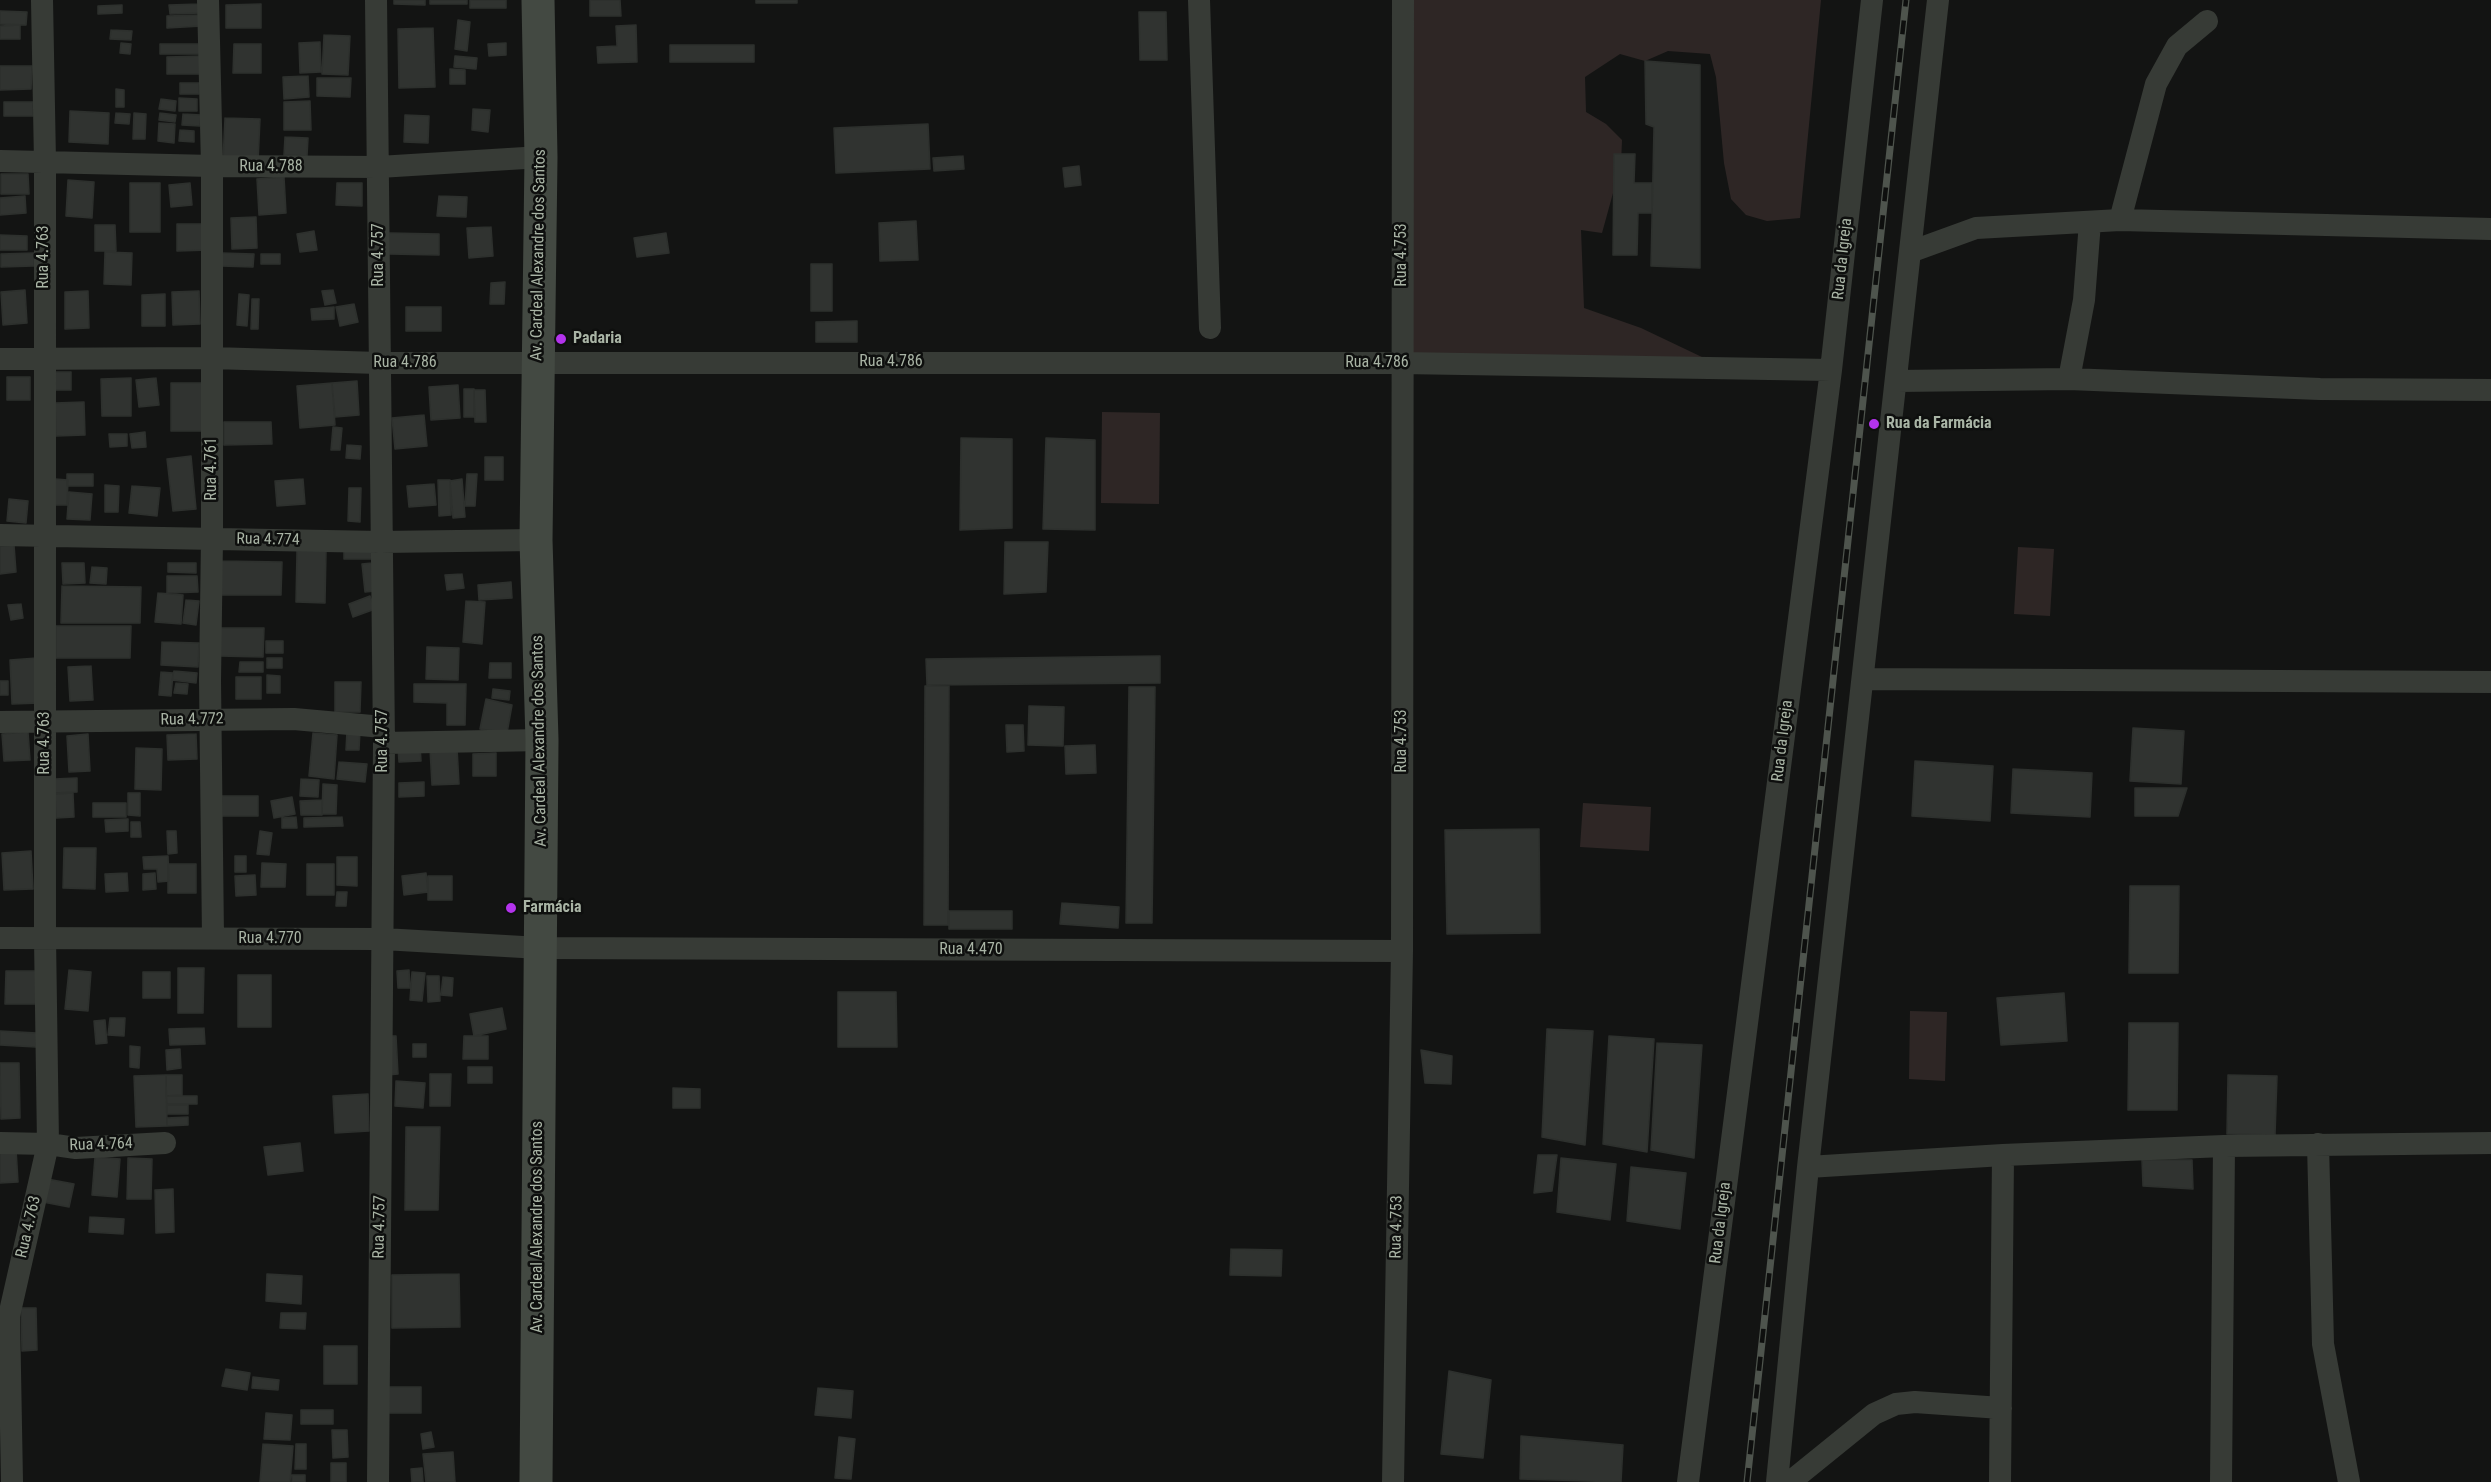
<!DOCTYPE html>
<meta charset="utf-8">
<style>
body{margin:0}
canvas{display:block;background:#131413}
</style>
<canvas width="2491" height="1482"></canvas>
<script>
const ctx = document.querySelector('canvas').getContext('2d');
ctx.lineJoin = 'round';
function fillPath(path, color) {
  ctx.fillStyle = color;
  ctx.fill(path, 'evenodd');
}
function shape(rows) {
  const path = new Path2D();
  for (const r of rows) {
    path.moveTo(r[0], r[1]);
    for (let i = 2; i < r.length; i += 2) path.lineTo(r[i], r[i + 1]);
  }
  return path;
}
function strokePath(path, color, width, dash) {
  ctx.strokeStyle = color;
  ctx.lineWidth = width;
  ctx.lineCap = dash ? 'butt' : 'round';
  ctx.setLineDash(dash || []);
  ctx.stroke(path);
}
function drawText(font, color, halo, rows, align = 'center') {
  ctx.font = font + ' "Roboto Condensed",sans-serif';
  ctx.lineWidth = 5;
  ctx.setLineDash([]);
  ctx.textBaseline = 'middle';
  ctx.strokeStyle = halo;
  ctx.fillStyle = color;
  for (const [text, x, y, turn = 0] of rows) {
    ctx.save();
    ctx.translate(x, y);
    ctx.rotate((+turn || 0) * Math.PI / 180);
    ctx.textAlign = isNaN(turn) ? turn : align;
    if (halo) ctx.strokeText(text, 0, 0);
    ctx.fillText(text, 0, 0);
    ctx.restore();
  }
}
fillPath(shape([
 [1410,0,1821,0,1800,218,1767,221,1746,215,1731,199,1724,163,1716,77,1710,54,1668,51,1645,61,1620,54,1585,77,1586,112,1606,124,1622,140,1621,164,1602,233,1581,230,1584,308,1641,328,1704,358,1402,363],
 [1102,412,1160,413,1159,504,1101,503],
 [2018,547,2054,549,2050,616,2014,614],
 [1583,803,1651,807,1649,851,1580,847],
 [1910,1011,1947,1012,1945,1081,1909,1079]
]), '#2e2625');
const building = shape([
 [394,0,425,0,425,5,394,4,394,0],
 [430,0,467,0,467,4,430,4,430,0],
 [470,0,506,0,506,8,470,8,470,0],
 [590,0,620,0,621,16,590,16,590,0],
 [756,0,797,0,797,3,756,3,756,0],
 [200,4,201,13,170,14,169,5,200,4],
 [261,4,261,28,226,28,226,5,261,4],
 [122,5,122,13,98,14,98,6,122,5],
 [0,11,27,12,26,25,0,24,0,11],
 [1139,12,1166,12,1167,60,1140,60,1139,12],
 [202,15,202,26,167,28,167,16,202,15],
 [458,20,470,22,467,51,455,49,458,20],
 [20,25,20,39,0,39,0,26,20,25],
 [636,25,637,62,598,63,597,47,617,46,616,26,636,25],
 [433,28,435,87,399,88,398,29,433,28],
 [111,30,132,31,131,40,110,39,111,30],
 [324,35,350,36,348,75,322,74,324,35],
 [320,42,321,72,300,73,299,43,320,42],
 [121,43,131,44,130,54,120,53,121,43],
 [506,43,506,55,489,56,488,44,506,43],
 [160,44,204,44,204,54,160,54,160,44],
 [234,44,261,44,261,73,233,73,234,44],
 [670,45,754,45,754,62,670,62,670,45],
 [205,56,205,74,167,74,167,57,205,56],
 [455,56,477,58,476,69,454,67,455,56],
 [1645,61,1700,65,1700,268,1651,266,1654,127,1646,124,1645,61],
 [0,66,32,66,31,89,0,90,0,66],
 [450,69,465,70,465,84,450,84,450,69],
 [308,76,309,97,284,99,283,77,308,76],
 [317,78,351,78,350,97,317,96,317,78],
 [180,83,199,83,199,94,180,94,180,83],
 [116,89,124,90,124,107,116,107,116,89],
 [179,98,197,99,197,111,179,111,179,98],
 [161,99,176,101,175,111,159,109,161,99],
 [310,101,311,130,284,130,284,102,310,101],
 [4,102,33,102,33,116,4,116,4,102],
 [473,109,490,110,488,132,472,130,473,109],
 [70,111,109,113,108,144,69,142,70,111],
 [116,113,130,114,129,124,115,123,116,113],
 [134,113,146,114,145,139,133,139,134,113],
 [160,113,176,115,175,122,159,120,160,113],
 [183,114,201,115,200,126,182,125,183,114],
 [405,115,429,116,428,143,404,142,405,115],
 [225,118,260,119,258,162,223,161,225,118],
 [159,123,175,124,174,143,158,141,159,123],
 [928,124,930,169,836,173,834,128,928,124],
 [180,130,194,131,194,142,179,141,180,130],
 [285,137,308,138,307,156,284,155,285,137],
 [1614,154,1635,154,1634,183,1652,183,1652,213,1638,213,1637,255,1613,255,1614,154],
 [963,156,964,169,934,171,933,158,963,156],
 [1079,166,1081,185,1065,187,1063,168,1079,166],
 [1,174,28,174,29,194,1,194,1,174],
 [284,177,286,213,259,215,257,179,284,177],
 [68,180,94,182,92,218,66,216,68,180],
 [130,183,160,183,160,232,130,232,130,183],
 [190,183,192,205,171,207,169,185,190,183],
 [337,183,362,183,362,206,336,205,337,183],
 [25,196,26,213,0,215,0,198,25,196],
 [439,196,467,197,466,217,437,216,439,196],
 [256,217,257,248,232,249,231,218,256,217],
 [916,221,918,260,880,261,879,223,916,221],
 [177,224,208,224,209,250,177,251,177,224],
 [95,225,115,225,116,251,95,251,95,225],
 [491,227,493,256,469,258,467,228,491,227],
 [314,231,317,250,300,252,297,234,314,231],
 [389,233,439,234,439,255,389,254,389,233],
 [666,233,669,253,637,257,634,238,666,233],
 [0,235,27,236,27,250,0,250,0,235],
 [105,252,132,253,131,285,104,284,105,252],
 [34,253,34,266,1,267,1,254,34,253],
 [221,253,254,254,253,267,221,266,221,253],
 [261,254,280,254,280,264,261,264,261,254],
 [811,264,832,264,832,311,811,311,811,264],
 [505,282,504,304,490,304,491,283,505,282],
 [25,290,27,323,3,325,1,292,25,290],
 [333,290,336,303,325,305,322,291,333,290],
 [88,291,89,328,65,329,65,292,88,291],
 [199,291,200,324,173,325,172,292,199,291],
 [165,294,165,326,142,326,142,295,165,294],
 [239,294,249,295,247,326,237,325,239,294],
 [252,299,259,299,258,329,251,329,252,299],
 [354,304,358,322,340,326,336,307,354,304],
 [334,307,334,319,312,320,311,309,334,307],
 [406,307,441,307,441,331,406,331,406,307],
 [857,321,857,342,816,342,816,322,857,321],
 [55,372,71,372,71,390,55,390,55,372],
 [7,377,30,377,30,400,7,400,7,377],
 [131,378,131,416,102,416,101,379,131,378],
 [156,378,159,405,139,407,136,380,156,378],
 [357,381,359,415,335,417,332,383,357,381],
 [171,383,202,383,202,431,171,431,171,383],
 [332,383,335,425,300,428,297,386,332,383],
 [458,385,460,418,431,420,429,387,458,385],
 [464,389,474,389,474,417,464,417,464,389],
 [474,390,485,390,486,422,475,422,474,390],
 [84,402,85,435,56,436,55,403,84,402],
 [424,415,427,446,395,449,392,418,424,415],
 [224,422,271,422,272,444,224,445,224,422],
 [333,427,342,428,340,450,331,450,333,427],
 [145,432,146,447,132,448,130,434,145,432],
 [109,434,127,434,127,446,110,447,109,434],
 [961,438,1012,439,1012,528,960,530,961,438],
 [1046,438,1095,440,1095,530,1043,529,1046,438],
 [347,445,361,446,360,459,346,458,347,445],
 [191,456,196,509,173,511,167,459,191,456],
 [485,457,503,457,503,480,485,480,485,457],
 [67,474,93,474,93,486,67,486,67,474],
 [467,474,477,474,475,506,465,506,467,474],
 [55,479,68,480,67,505,55,505,55,479],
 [303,479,305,504,277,506,275,481,303,479],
 [462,479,465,517,453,518,450,481,462,479],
 [438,480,450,480,451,515,439,516,438,480],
 [434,484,436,505,409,507,407,486,434,484],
 [105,485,119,486,118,512,105,512,105,485],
 [132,486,160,488,157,516,129,513,132,486],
 [349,488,361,488,360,522,348,521,349,488],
 [69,492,92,494,90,520,67,519,69,492],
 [9,499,28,501,26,523,7,521,9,499],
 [1005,542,1048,542,1046,592,1004,594,1005,542],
 [14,545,16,572,0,574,0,546,14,545],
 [344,546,374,546,374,559,344,559,344,546],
 [297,551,326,551,325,603,296,602,297,551],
 [221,561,282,562,281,595,220,595,221,561],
 [62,563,84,563,85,583,63,584,62,563],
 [168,563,196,563,196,573,168,572,168,563],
 [372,563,375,591,365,592,362,564,372,563],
 [92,567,107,568,106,584,90,583,92,567],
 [462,574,464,588,447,590,445,575,462,574],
 [167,576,197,576,198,592,167,593,167,576],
 [511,582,512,598,479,600,478,585,511,582],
 [62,586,141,587,140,623,61,623,62,586],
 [158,593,183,595,181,624,155,622,158,593],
 [370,596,375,609,353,617,349,604,370,596],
 [186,600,199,601,196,625,183,623,186,600],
 [466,601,485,602,482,644,463,642,466,601],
 [21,604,23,618,11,620,8,605,21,604],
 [56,626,131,626,130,658,56,658,56,626],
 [220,628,264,628,263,657,219,656,220,628],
 [266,641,283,641,283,653,266,653,266,641],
 [162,642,199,643,198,667,161,665,162,642],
 [427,647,459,648,458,680,426,679,427,647],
 [1160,656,1160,683,927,685,926,659,1160,656],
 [37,658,40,703,12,704,10,660,37,658],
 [267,658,282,658,282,668,267,668,267,658],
 [240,662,263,662,263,672,239,672,240,662],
 [490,663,511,663,511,678,489,678,490,663],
 [91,666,93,700,70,701,68,667,91,666],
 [174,671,197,673,196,683,172,680,174,671],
 [161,672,173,673,171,696,159,695,161,672],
 [267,675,280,676,280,693,267,693,267,675],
 [236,677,261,677,261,699,236,699,236,677],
 [0,681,8,681,8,695,0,695,0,681],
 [335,682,361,682,360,712,335,712,335,682],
 [176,683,188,684,187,694,174,693,176,683],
 [414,684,466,684,465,725,447,725,447,703,414,702,414,684],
 [925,686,949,686,948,925,924,925,925,686],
 [1129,687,1155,687,1152,923,1126,923,1129,687],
 [493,689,510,691,509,700,492,698,493,689],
 [486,699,512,705,507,733,480,729,486,699],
 [1029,706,1064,707,1063,746,1028,745,1029,706],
 [1006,725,1023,725,1024,751,1007,752,1006,725],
 [2133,728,2184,731,2181,784,2130,781,2133,728],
 [347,731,360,731,359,750,346,750,347,731],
 [28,732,30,760,4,761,2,734,28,732],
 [313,733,337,735,334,779,309,776,313,733],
 [88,734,90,771,69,772,67,736,88,734],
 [196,734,197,759,168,760,167,735,196,734],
 [1095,745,1096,773,1066,774,1065,746,1095,745],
 [420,746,421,761,399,762,398,747,420,746],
 [136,748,162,749,161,790,135,789,136,748],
 [457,748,459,784,432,785,430,749,457,748],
 [496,753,496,776,473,776,473,754,496,753],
 [1915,761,1993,766,1990,821,1912,816,1915,761],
 [339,762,367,764,365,782,337,779,339,762],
 [2013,769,2092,773,2090,817,2011,813,2013,769],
 [77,778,77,792,55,793,54,779,77,778],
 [301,779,319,780,318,797,300,796,301,779],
 [424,782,424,796,399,797,399,783,424,782],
 [323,784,337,785,336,814,322,814,323,784],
 [2135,788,2187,788,2178,816,2135,816,2135,788],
 [73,793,74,817,56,818,55,794,73,793],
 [128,793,140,793,140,816,128,815,128,793],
 [222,796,258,796,258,816,222,816,222,796],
 [292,797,295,814,274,818,271,801,292,797],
 [322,800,322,815,301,815,300,801,322,800],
 [93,803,126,803,126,817,93,817,93,803],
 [296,817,297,828,282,828,282,818,296,817],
 [342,817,343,826,304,827,304,818,342,817],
 [128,819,128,831,106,832,105,820,128,819],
 [131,822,140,822,141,837,131,837,131,822],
 [1539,829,1540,933,1447,934,1445,830,1539,829],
 [167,831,176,831,177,853,168,854,167,831],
 [260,831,272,833,269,855,257,854,260,831],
 [64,848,96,848,95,889,63,888,64,848],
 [31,851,33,889,4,890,2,853,31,851],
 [168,856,169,881,158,882,157,869,144,869,143,857,168,856],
 [235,856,246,856,246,872,235,872,235,856],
 [337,857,357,857,357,886,337,885,337,857],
 [262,863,286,864,285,887,261,887,262,863],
 [168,864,196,864,196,893,168,893,168,864],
 [307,864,334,864,334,895,307,895,307,864],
 [127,873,128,891,106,892,105,874,127,873],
 [155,873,156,889,143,890,143,874,155,873],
 [426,873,428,892,404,895,402,876,426,873],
 [255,875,256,895,236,896,235,876,255,875],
 [428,876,452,876,452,900,428,900,428,876],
 [2130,886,2179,886,2178,973,2129,973,2130,886],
 [337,892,347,892,346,906,336,906,337,892],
 [1062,903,1119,907,1118,928,1060,924,1062,903],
 [949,911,1012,911,1012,929,949,929,949,911],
 [178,968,204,968,203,1013,178,1013,178,968],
 [69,970,91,972,88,1011,65,1009,69,970],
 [409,970,410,988,398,988,397,971,409,970],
 [6,971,39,971,38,1004,5,1004,6,971],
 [143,972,170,972,170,998,143,998,143,972],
 [412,972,425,973,422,1001,410,1000,412,972],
 [238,975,271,975,271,1027,238,1027,238,975],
 [427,976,439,976,440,1001,428,1002,427,976],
 [443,977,453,978,452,996,441,995,443,977],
 [838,992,896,992,897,1047,838,1047,838,992],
 [2064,993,2067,1041,2001,1045,1997,998,2064,993],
 [502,1008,506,1029,474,1036,470,1014,502,1008],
 [110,1018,125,1018,124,1036,108,1035,110,1018],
 [105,1020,107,1043,96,1044,94,1021,105,1020],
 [2129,1023,2178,1023,2177,1110,2128,1110,2129,1023],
 [204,1028,205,1044,170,1045,169,1029,204,1028],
 [1547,1029,1593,1031,1585,1145,1542,1137,1547,1029],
 [0,1031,37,1033,36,1047,0,1045,0,1031],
 [386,1036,396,1036,398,1074,387,1075,386,1036],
 [464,1036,488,1036,488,1059,463,1059,464,1036],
 [1609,1036,1654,1039,1647,1152,1603,1144,1609,1036],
 [1657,1043,1702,1045,1694,1158,1651,1150,1657,1043],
 [413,1044,426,1044,426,1057,413,1057,413,1044],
 [130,1046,140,1047,139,1068,130,1067,130,1046],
 [180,1049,181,1068,167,1070,166,1050,180,1049],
 [1421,1050,1452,1056,1451,1084,1425,1083,1421,1050],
 [0,1063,19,1063,20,1118,1,1119,0,1063],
 [468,1067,492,1067,492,1083,468,1083,468,1067],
 [430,1074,451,1074,450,1106,430,1106,430,1074],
 [166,1075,182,1075,182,1095,166,1096,166,1075],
 [166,1075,167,1126,136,1127,134,1076,166,1075],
 [2228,1075,2277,1076,2275,1135,2227,1134,2228,1075],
 [396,1081,425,1083,423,1108,395,1106,396,1081],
 [673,1088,700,1089,700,1108,673,1108,673,1088],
 [368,1094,369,1131,335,1133,333,1096,368,1094],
 [166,1096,197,1096,197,1104,167,1104,166,1096],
 [167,1105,188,1105,188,1114,167,1114,167,1105],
 [188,1117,188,1125,167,1126,167,1118,188,1117],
 [406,1127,440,1127,438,1210,405,1210,406,1127],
 [300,1143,303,1171,268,1175,264,1147,300,1143],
 [16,1149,18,1182,0,1183,0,1150,16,1149],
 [1538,1155,1557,1155,1552,1191,1534,1193,1538,1155],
 [95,1157,120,1159,117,1197,92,1195,95,1157],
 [128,1158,152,1159,151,1199,127,1199,128,1158],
 [1561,1158,1616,1164,1610,1220,1557,1212,1561,1158],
 [2142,1160,2192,1160,2193,1189,2143,1186,2142,1160],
 [1631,1167,1686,1173,1680,1229,1627,1221,1631,1167],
 [47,1179,74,1184,69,1207,43,1202,47,1179],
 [173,1189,174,1232,156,1233,155,1190,173,1189],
 [90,1217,124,1219,123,1234,89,1232,90,1217],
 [1231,1249,1282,1250,1281,1276,1230,1275,1231,1249],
 [267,1274,302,1276,301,1304,266,1301,267,1274],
 [459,1274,460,1327,392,1328,392,1275,459,1274],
 [21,1308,36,1308,37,1350,22,1351,21,1308],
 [281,1313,306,1313,305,1329,280,1328,281,1313],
 [324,1346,357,1346,357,1384,324,1384,324,1346],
 [226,1369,250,1373,247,1390,222,1386,226,1369],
 [1449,1371,1491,1380,1483,1458,1441,1454,1449,1371],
 [253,1377,279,1380,278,1390,252,1388,253,1377],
 [384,1387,421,1387,421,1413,384,1413,384,1387],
 [818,1388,853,1391,851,1418,815,1415,818,1388],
 [301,1410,333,1410,333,1424,301,1424,301,1410],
 [266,1413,292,1415,290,1440,264,1439,266,1413],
 [332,1430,347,1430,348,1457,333,1458,332,1430],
 [431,1432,434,1447,423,1449,421,1434,431,1432],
 [1521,1436,1623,1445,1621,1482,1520,1479,1521,1436],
 [839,1437,855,1439,851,1479,835,1478,839,1437],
 [263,1444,293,1446,290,1482,260,1482,263,1444],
 [296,1444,306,1444,306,1469,295,1469,296,1444],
 [453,1452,455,1482,426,1482,423,1454,453,1452],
 [331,1463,346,1463,346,1482,331,1482,331,1463],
 [422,1468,423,1482,412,1482,411,1469,422,1468],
 [292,1475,305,1475,305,1482,292,1482,292,1475]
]);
fillPath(building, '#303330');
strokePath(building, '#2d302d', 1.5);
strokePath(shape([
 [208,0,212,166,212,539,210,681,213,938],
 [376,0,384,743,378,1482],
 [1199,0,1210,328],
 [0,161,212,166,379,167,541,157],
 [2120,220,2156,84,2177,46,2207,21],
 [1910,252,1976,228,2120,220,2491,229],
 [0,359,212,358,379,363,1402,363,1831,370],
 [2069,379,2084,300,2090,222],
 [1897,381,2069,379,2320,389,2491,390],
 [0,535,380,542,536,540],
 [1864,679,2491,682],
 [0,722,294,719,383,727],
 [384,743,542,740],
 [0,938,383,939,540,948,1402,951],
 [0,1143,48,1144,76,1148,165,1143],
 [2318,1144,2323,1344,2349,1482],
 [1808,1167,2003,1155,2224,1146,2491,1143],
 [12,1482,9,1316,48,1144,45,938,45,162,42,0],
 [1393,1482,1402,951,1403,0],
 [1688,1482,1831,370,1872,0],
 [1777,1482,1808,1167,1938,0],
 [1790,1482,1874,1414,1896,1404,1915,1402,2001,1408],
 [2000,1482,2003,1155],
 [2221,1482,2224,1146]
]), '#373b36', 22);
strokePath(shape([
 [536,1482,542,740,536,540,541,157,538,0]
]), '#434942', 33);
const rail = shape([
 [1747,1482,1906,0]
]);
strokePath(rail, '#4e544d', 7);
strokePath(rail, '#0e0f0e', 4.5, [14]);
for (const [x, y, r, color] of [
 [561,339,6,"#b333ec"],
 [1874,424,6,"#b333ec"],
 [511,908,6,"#b333ec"]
]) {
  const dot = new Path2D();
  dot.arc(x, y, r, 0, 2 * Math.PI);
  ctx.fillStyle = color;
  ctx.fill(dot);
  strokePath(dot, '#0e0f0e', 2);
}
drawText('16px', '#a9b4a5', '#0e0f0e', [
 ["Rua 4.788",271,167],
 ["Rua 4.757",379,255,-90],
 ["Av. Cardeal Alexandre dos Santos",539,255,-89],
 ["Rua 4.753",1402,255,-90],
 ["Rua 4.763",44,257,-90],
 ["Rua da Igreja",1843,259,-84],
 ["Rua 4.786",891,362],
 ["Rua 4.786",405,363],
 ["Rua 4.786",1377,363],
 ["Rua 4.761",212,469,-90],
 ["Rua 4.774",268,540,1],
 ["Rua 4.772",192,720,-1],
 ["Rua 4.757",383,741,-90],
 ["Av. Cardeal Alexandre dos Santos",540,741,-91],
 ["Rua 4.753",1402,741,-90],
 ["Rua da Igreja",1783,741,-83],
 ["Rua 4.763",45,743,-90],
 ["Rua 4.770",270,939],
 ["Rua 4.470",971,950],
 ["Rua 4.764",101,1145,-2],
 ["Rua da Igreja",1721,1223,-83],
 ["Rua 4.763",29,1227,-77],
 ["Rua 4.757",380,1227,-89],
 ["Av. Cardeal Alexandre dos Santos",538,1227,-90],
 ["Rua 4.753",1397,1227,-89]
]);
drawText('bold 16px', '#a9b4a5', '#0e0f0e', [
 ["Padaria",573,339],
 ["Rua da Farmácia",1886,424],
 ["Farmácia",523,908]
], 'left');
</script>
